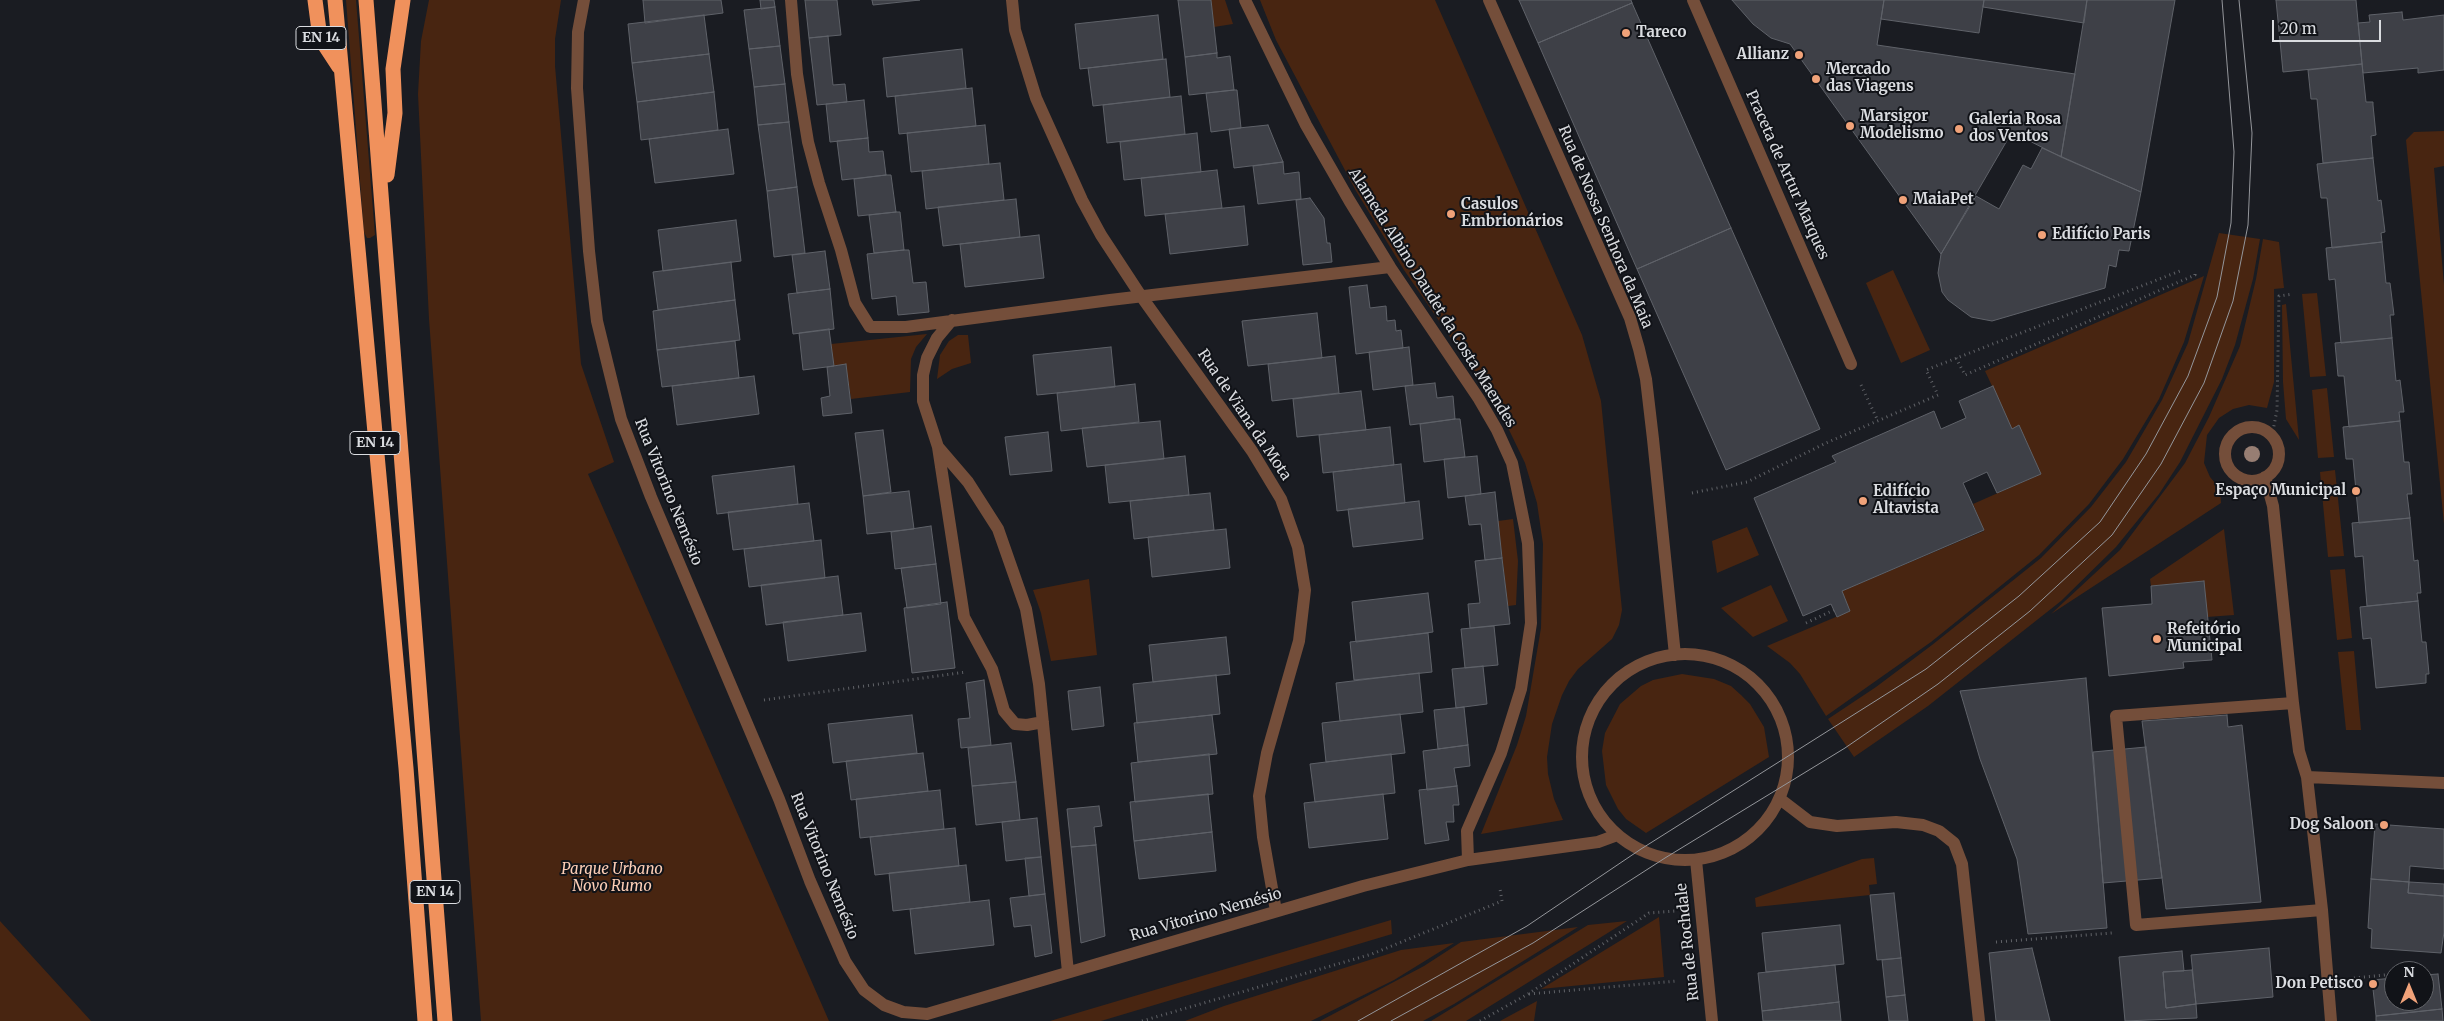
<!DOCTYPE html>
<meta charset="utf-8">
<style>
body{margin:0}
#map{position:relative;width:2444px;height:1021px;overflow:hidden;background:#1a1c22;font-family:Merriweather,serif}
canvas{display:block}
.north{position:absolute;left:2384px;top:961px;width:50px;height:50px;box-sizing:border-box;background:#111318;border:1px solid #616368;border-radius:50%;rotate:0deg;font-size:14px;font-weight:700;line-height:20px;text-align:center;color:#dadce0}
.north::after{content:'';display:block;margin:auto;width:18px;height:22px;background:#f0a279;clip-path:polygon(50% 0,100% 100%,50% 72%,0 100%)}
.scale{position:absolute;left:2272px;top:20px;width:109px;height:22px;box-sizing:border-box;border:2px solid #dadce0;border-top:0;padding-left:6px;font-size:15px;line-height:18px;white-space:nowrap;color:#dadce0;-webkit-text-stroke:4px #111318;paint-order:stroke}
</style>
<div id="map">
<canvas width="2444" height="1021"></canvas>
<div class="north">N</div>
<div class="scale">20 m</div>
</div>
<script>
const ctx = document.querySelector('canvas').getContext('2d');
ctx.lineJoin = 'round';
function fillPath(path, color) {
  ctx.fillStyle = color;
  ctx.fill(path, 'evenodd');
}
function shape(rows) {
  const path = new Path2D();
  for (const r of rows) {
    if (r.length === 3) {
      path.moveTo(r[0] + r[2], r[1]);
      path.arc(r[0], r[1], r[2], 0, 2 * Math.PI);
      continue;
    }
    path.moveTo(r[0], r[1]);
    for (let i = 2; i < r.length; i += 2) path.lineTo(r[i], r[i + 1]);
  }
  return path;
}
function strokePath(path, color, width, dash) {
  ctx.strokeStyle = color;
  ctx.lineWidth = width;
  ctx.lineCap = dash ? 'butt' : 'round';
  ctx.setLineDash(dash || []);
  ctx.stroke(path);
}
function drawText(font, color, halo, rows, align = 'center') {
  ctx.font = font + ' Merriweather,serif';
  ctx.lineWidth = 4;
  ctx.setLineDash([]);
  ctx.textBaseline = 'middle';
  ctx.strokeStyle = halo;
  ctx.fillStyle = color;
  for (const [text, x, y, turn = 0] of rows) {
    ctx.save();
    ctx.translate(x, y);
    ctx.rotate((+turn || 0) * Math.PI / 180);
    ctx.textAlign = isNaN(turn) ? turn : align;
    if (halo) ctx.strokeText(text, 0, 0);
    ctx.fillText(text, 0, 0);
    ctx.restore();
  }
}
fillPath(shape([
 [346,0,356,0,375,235,370,238,367,238,364,232],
 [429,0,561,0,555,39,555,66,581,364,614,462,588,474,829,1021,481,1021,429,319,418,94,421,41],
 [1211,0,1225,0,1233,24,1214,27],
 [1260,0,1435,0,1582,335,1601,401,1622,610,1619,625,1612,639,1578,669,1569,681,1562,695,1552,724,1547,757,1548,774,1554,799,1563,820,1481,834,1517,745,1526,716,1541,628,1543,544,1537,503,1525,463,1497,405,1404,270,1356,191,1276,40],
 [2444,131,2444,166,2434,168,2444,285,2444,524,2406,140,2414,132],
 [2219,233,2260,239,2253,279,2235,345,2222,379,2180,462,2159,494,2116,547,2061,601,1928,706,1854,757,1828,719,1876,687,1932,645,2041,558,2091,507,2126,462,2162,400,2188,343],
 [2263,239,2279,242,2284,288,2274,289,2274,382,2267,408,2249,405,2233,409,2219,418,2207,435,2204,463,2210,477,2220,489,2221,503,2051,614,2120,550,2185,463,2209,417,2240,346,2256,279],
 [1893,270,1930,350,1901,363,1866,283],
 [2204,276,2184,342,2159,399,2123,459,2089,504,2039,555,1931,642,1826,716,1800,674,1790,663,1767,646,1850,611,1842,591,1984,531,1973,504,2041,474,2019,426,2012,429,1985,371],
 [2317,293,2326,376,2310,377,2302,294],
 [2286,304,2299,440,2286,419,2283,382,2282,305],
 [927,334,916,347,911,359,910,392,851,399,846,365,834,366,831,344],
 [958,335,968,335,971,363,952,369,937,379,940,355,949,341],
 [2327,388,2334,457,2318,458,2312,390],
 [2335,470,2344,556,2328,557,2320,472],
 [1513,519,1518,561,1516,605,1508,606,1498,521],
 [1747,527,1759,555,1717,573,1712,541],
 [2224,529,2234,615,2207,617,2203,581,2151,586,2150,579],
 [2345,569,2352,638,2337,640,2330,570],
 [1089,579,1097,655,1051,661,1041,613,1033,590],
 [1771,585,1788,621,1753,637,1721,608],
 [2354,651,2361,730,2346,730,2338,652],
 [1682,674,1714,679,1731,686,1741,695,1750,704,1764,727,1769,757,1646,833,1626,819,1618,809,1606,785,1602,751,1605,733,1620,704,1641,686,1653,680],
 [1874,858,1877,884,1869,885,1870,895,1756,907,1755,898,1862,859],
 [1659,917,1664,977,1541,989],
 [1391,920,1392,934,1101,1021,1050,1021],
 [0,921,91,1021,0,1021],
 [1627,921,1466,1021,1431,1021,1588,925],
 [1578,927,1454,1004,1423,1021,1320,1021,1424,966,1461,942],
 [1454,943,1394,980,1311,1021,1185,1021,1224,1006,1401,950],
 [1537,1001,1534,1021,1500,1021]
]), '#482511');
const building = shape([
 [643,0,721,0,723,13,645,23,643,0],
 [760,0,774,0,775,7,761,9,760,0],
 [805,0,837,0,841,35,809,38,805,0],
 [872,0,920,0,873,5,872,0],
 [1178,0,1211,0,1217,53,1185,57,1178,0],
 [1519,0,1631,0,1632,3,1538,43,1519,0],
 [1732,0,1884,0,1877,45,2075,74,2061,157,2012,132,1941,254,1790,44,1771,38,1753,24,1732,0],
 [1884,0,1984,0,1979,33,1881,19,1884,0],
 [1984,0,2087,0,2084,23,1983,7,1984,0],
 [2087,0,2175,0,2141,192,2061,157,2087,0],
 [2276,0,2356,0,2362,64,2283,72,2276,0],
 [1632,3,1731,228,1637,269,1538,43,1632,3],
 [775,7,780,46,749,49,744,10,775,7],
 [2402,12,2403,20,2444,15,2444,70,2418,73,2418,68,2363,73,2358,23,2370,22,2369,15,2402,12],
 [704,15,709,54,632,63,628,24,704,15],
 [1158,15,1163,59,1080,69,1075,24,1158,15],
 [828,36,833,85,845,84,847,102,817,105,809,38,828,36],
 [780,46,785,84,754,87,749,49,780,46],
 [962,49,966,88,887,97,883,58,962,49],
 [1217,53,1217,58,1230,56,1234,90,1189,95,1185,57,1217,53],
 [709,54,714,92,637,102,632,63,709,54],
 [1166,59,1170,97,1093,106,1088,68,1166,59],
 [2362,64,2366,102,2373,102,2373,105,2376,135,2371,136,2373,158,2323,163,2317,99,2311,99,2308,70,2362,64],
 [785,84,789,122,758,125,754,87,785,84],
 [972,88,976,126,899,134,895,96,972,88],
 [1234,90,1237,90,1241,128,1211,132,1206,93,1234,90],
 [714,92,718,130,641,140,637,102,714,92],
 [1181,96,1185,134,1107,143,1103,105,1181,96],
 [864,100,868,138,830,142,826,104,864,100],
 [789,122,797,187,767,191,758,125,789,122],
 [985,125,989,164,911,172,907,133,985,125],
 [1268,125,1283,162,1234,168,1229,129,1268,125],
 [728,129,734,174,655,183,649,139,728,129],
 [1197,133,1201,172,1124,180,1120,142,1197,133],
 [868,138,869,152,883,151,886,175,842,180,837,141,868,138],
 [2042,148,2141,192,2129,251,2119,250,2116,267,2109,265,2105,288,1992,321,1971,317,1948,300,1942,292,1938,273,1941,254,1976,196,1999,209,2023,165,2031,169,2042,148],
 [2373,158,2378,201,2381,200,2385,232,2381,233,2382,242,2332,248,2327,198,2321,198,2317,164,2373,158],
 [1283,162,1284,174,1299,172,1301,199,1258,204,1253,166,1283,162],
 [1000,163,1004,200,926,209,922,171,1000,163],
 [1217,170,1222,208,1145,216,1141,178,1217,170],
 [886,175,891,175,896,212,858,216,854,179,886,175],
 [797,187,805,253,774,257,767,191,797,187],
 [1310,198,1324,218,1327,243,1330,243,1332,262,1303,265,1296,200,1310,198],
 [1016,199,1020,237,943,246,938,207,1016,199],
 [1244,206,1248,245,1170,254,1165,214,1244,206],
 [896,212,900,212,904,250,874,253,869,215,896,212],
 [736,220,741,261,663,271,658,230,736,220],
 [1731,228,1820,429,1726,470,1637,269,1731,228],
 [1039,235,1044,278,965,287,960,244,1039,235],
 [2382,242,2386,283,2390,283,2394,315,2390,315,2392,338,2341,343,2335,279,2329,280,2326,248,2382,242],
 [904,250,909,250,913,283,926,282,929,312,898,315,896,296,872,299,867,254,904,250],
 [825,251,830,289,797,293,792,255,825,251],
 [731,262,735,300,658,310,653,272,731,262],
 [1367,285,1370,308,1386,306,1387,321,1395,320,1396,331,1401,330,1403,348,1356,354,1349,287,1367,285],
 [830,289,834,329,793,334,788,294,830,289],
 [735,300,740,340,657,350,653,311,735,300],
 [1317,313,1322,358,1248,366,1242,321,1317,313],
 [829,329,834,366,803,370,799,333,829,329],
 [2392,338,2396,381,2400,380,2404,412,2399,412,2400,421,2349,427,2344,376,2338,376,2335,343,2392,338],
 [735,341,739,378,662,387,657,350,735,341],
 [1111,347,1115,387,1037,395,1033,355,1111,347],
 [1409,347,1413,385,1373,390,1369,352,1409,347],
 [1335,356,1339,393,1272,401,1268,364,1335,356],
 [846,364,852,413,823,416,821,398,830,396,827,367,846,364],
 [754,376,759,414,677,425,672,386,754,376],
 [1435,383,1437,398,1453,396,1455,419,1410,425,1405,386,1435,383],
 [1135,384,1139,422,1061,431,1057,393,1135,384],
 [1993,386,2012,429,2019,425,2041,474,1997,493,1987,472,1963,483,1984,530,1842,591,1850,611,1837,617,1831,604,1803,616,1754,498,1836,462,1832,456,1934,411,1941,429,1966,418,1959,401,1993,386],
 [1361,391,1366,430,1297,437,1293,399,1361,391],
 [1455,419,1460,419,1465,457,1424,462,1420,424,1455,419],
 [1160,421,1164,459,1087,467,1082,428,1160,421],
 [2400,421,2404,462,2409,462,2412,494,2407,494,2410,518,2359,523,2353,459,2346,459,2343,427,2400,421],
 [1390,427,1394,465,1323,473,1319,435,1390,427],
 [883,430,891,492,863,496,855,433,883,430],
 [1048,432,1052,471,1010,475,1005,437,1048,432],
 [1185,456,1189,495,1109,503,1105,465,1185,456],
 [1477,456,1481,494,1448,498,1444,459,1477,456],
 [1401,464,1405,503,1337,511,1333,472,1401,464],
 [794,466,798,504,717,514,712,476,794,466],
 [909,491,914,529,867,534,863,496,909,491],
 [1495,492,1502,558,1485,560,1481,524,1469,525,1465,496,1495,492],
 [1210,493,1214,530,1134,539,1130,501,1210,493],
 [1419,501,1423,539,1353,547,1348,509,1419,501],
 [809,503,814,541,733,550,728,512,809,503],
 [2410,518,2414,561,2418,560,2421,593,2417,593,2418,601,2367,606,2363,556,2355,557,2352,523,2410,518],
 [931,526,936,564,895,569,891,532,931,526],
 [1226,529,1230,568,1152,577,1148,537,1226,529],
 [821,540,825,578,749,587,744,549,821,540],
 [1502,558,1510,624,1470,628,1468,604,1480,603,1475,561,1502,558],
 [936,564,941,604,907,608,901,568,936,564],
 [838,576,843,615,766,625,761,585,838,576],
 [2204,581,2212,660,2183,662,2184,668,2109,676,2102,608,2152,604,2151,586,2204,581],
 [1428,593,1433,632,1356,642,1352,602,1428,593],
 [2418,601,2422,642,2426,642,2429,674,2426,674,2426,683,2376,688,2371,638,2363,639,2360,607,2418,601],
 [947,602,955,668,912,673,904,608,947,602],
 [861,613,866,651,788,661,783,622,861,613],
 [1494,626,1498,665,1465,668,1461,629,1494,626],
 [1428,633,1432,672,1354,680,1350,642,1428,633],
 [1226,637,1230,674,1153,682,1149,645,1226,637],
 [1483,666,1487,704,1456,708,1452,669,1483,666],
 [1419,673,1423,712,1340,721,1336,683,1419,673],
 [1216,675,1220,714,1137,723,1133,684,1216,675],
 [2086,678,2107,928,2028,934,2017,859,1980,759,1960,691,2086,678],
 [984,680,991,745,961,748,958,719,970,718,966,683,984,680],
 [1100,687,1104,726,1072,730,1068,691,1100,687],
 [1464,707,1468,745,1438,749,1434,710,1464,707],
 [1400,714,1405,753,1326,762,1322,723,1400,714],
 [912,715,917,753,833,763,828,724,912,715],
 [1212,715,1217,754,1138,762,1134,723,1212,715],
 [2227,715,2228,727,2242,725,2261,902,2166,909,2142,721,2227,715],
 [1011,743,1016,782,972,786,968,748,1011,743],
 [1468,745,1470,766,1454,768,1457,786,1427,790,1423,751,1468,745],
 [2146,747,2162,878,2103,883,2093,752,2146,747],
 [923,753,928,791,851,800,846,761,923,753],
 [1209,754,1213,794,1135,802,1131,763,1209,754],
 [1391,754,1395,793,1315,802,1310,764,1391,754],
 [1016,782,1020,820,976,825,972,786,1016,782],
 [1457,786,1459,805,1453,805,1454,822,1446,822,1449,840,1425,844,1419,790,1457,786],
 [940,790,944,829,860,838,856,799,940,790],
 [1208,794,1212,832,1134,841,1130,802,1208,794],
 [1383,794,1388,839,1309,848,1304,803,1383,794],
 [1099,806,1102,826,1094,827,1096,845,1071,847,1067,809,1099,806],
 [1037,818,1041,857,1006,861,1002,822,1037,818],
 [2375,824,2444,829,2444,869,2410,866,2409,882,2371,879,2375,824],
 [955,828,959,866,875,875,870,837,955,828],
 [1212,832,1216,871,1139,879,1134,841,1212,832],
 [1096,845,1105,936,1081,943,1071,847,1096,845],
 [1041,857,1045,894,1029,896,1025,858,1041,857],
 [966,865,970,902,893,911,889,873,966,865],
 [2371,879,2409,882,2408,893,2444,896,2444,932,2441,953,2371,948,2372,929,2368,928,2371,879],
 [2409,882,2444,884,2444,896,2408,893,2409,882],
 [1894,893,1901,958,1877,960,1870,895,1894,893],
 [1045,894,1052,953,1035,957,1031,925,1014,927,1010,898,1045,894],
 [989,900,994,945,915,954,910,909,989,900],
 [1840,925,1844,964,1766,972,1762,933,1840,925],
 [2032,948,2050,1021,1996,1021,1989,953,2032,948],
 [2269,948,2273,997,2196,1004,2191,955,2269,948],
 [2182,951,2184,971,2163,972,2166,1008,2196,1004,2197,1018,2125,1021,2119,957,2182,951],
 [1901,958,1905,995,1886,997,1882,960,1901,958],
 [1835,965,1839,1002,1762,1011,1758,973,1835,965],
 [2192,970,2196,1004,2166,1008,2163,972,2192,970],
 [2438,974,2442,1009,2376,1016,2372,980,2394,978,2394,1001,2424,1001,2424,975,2438,974],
 [1905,995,1908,1021,1889,1021,1886,997,1905,995],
 [1839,1002,1841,1021,1763,1021,1762,1011,1839,1002],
 [2442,1009,2443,1021,2376,1021,2376,1016,2442,1009]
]);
fillPath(building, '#3e4047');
strokePath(building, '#5f6269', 1);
strokePath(shape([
 [1956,358,1965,375,2195,275,2195,271],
 [1861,385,1878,421],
 [2272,436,2277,410,2279,296,2293,294],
 [1692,493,1747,482,1826,443,1938,395,1926,370,2180,271],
 [1806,623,1834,610],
 [764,700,966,672],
 [1996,942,2112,933],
 [2354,978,2394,974],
 [2353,986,2373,984],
 [1529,994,1677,981],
 [1142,1021,1372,954,1502,901,1500,889],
 [1480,1021,1528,994,1649,913,1675,911]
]), '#606267', 3, [1, 4]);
strokePath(shape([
 [584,0,578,32,577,88,589,251,597,321,621,419,651,497,779,799,810,881,845,961,864,990,884,1005,903,1012,927,1014,1363,886,1468,860,1598,842,1617,835],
 [791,0,797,74,808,142,819,183,841,250,855,303,870,327,906,327,1110,300,1390,267],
 [1012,0,1015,30,1036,98,1082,200,1101,235,1141,296,1252,451,1281,499,1298,547,1305,590,1299,641,1267,753,1259,796,1263,837,1276,911],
 [1245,0,1306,125,1349,200,1390,267,1479,399,1497,430,1512,463,1528,543,1531,623,1521,689,1501,753,1467,831,1468,860],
 [1489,0,1630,318,1639,349,1646,379,1653,439,1675,655],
 [1693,0,1851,364],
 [952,320,937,338,927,358,923,375,923,401,938,447,968,482,998,529,1026,609,1039,684,1068,972],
 [2252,454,27],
 [938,447,964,617,992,669,1004,711,1015,724,1027,725,1043,722],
 [2265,477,2273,506,2293,703,2299,751,2307,777,2322,910,2331,1021],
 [1685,757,103],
 [2293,703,2116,716,2136,925,2322,910],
 [2307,777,2444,783],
 [1780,799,1810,822,1837,826,1896,822,1923,825,1939,831,1954,843,1962,864,1979,1021],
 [1696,860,1712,1021]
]), '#744e3a', 12);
strokePath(shape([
 [315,0,320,38,339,67],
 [335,0,406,768,425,1021],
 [366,0,445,1021],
 [387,175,395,113,393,69,403,0]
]), '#f0915c', 15);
strokePath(shape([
 [1358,1021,1527,926,1641,849,1926,669,2019,596,2100,522,2146,454,2188,376,2217,297,2231,223,2234,152,2222,0],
 [1391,1021,1533,943,1665,858,1845,748,1938,684,2030,611,2112,535,2161,464,2204,383,2233,301,2248,225,2252,133,2239,0]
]), '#94969b', 1);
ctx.fillStyle = '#977e73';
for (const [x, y] of [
 [2252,454]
]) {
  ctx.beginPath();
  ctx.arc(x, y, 8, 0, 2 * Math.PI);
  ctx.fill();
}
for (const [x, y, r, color] of [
 [1626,33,5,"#f0a279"],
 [1799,55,5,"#f0a279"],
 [1816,79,5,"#f0a279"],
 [1850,126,5,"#f0a279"],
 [1959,129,5,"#f0a279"],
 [1903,200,5,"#f0a279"],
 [1451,214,5,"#f0a279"],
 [2042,235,5,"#f0a279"],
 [2356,491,5,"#f0a279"],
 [1863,501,5,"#f0a279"],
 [2157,639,5,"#f0a279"],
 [2384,825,5,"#f0a279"],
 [2373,984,5,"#f0a279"]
]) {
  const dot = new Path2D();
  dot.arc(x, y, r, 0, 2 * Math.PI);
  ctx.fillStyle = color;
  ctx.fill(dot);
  strokePath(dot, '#111318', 2);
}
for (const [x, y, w] of [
 [321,38,50],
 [375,443,50],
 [435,892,50]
]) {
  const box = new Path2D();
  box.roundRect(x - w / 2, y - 11.5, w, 23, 4);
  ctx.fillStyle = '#111318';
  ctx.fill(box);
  strokePath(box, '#dadce0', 1);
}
drawText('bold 14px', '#dadce0', null, [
 ["EN 14",321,38],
 ["EN 14",375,443],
 ["EN 14",435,892]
]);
drawText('bold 15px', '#dadce0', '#111318', [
 ["Tareco",1636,33],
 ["Allianz",1789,55,"right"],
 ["Mercado",1826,70],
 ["das Viagens",1826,87],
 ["Marsigor",1860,117],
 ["Modelismo",1860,134],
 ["Galeria Rosa",1969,120],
 ["dos Ventos",1969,137],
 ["MaiaPet",1913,200],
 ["Casulos",1461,205],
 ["Embrionários",1461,222],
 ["Edifício Paris",2052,235],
 ["Espaço Municipal",2346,491,"right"],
 ["Edifício",1873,492],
 ["Altavista",1873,509],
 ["Refeitório",2167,630],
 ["Municipal",2167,647],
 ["Dog Saloon",2374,825,"right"],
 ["Don Petisco",2363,984,"right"]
], 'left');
drawText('15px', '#dadce0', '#111318', [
 ["Praceta de Artur Marques",1787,175,66],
 ["Rua de Nossa Senhora da Maia",1605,227,67],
 ["Alameda Albino Daudet da Costa Maendes",1432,298,58],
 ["Rua de Viana da Mota",1244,415,56],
 ["Rua Vitorino Nemésio",668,492,68],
 ["Rua Vitorino Nemésio",824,866,68],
 ["Rua Vitorino Nemésio",1206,915,-16],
 ["Rua de Rochdale",1688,942,-96]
]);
drawText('italic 15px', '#fdceb6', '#111318', [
 ["Parque Urbano",612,870],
 ["Novo Rumo",612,887]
]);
</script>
